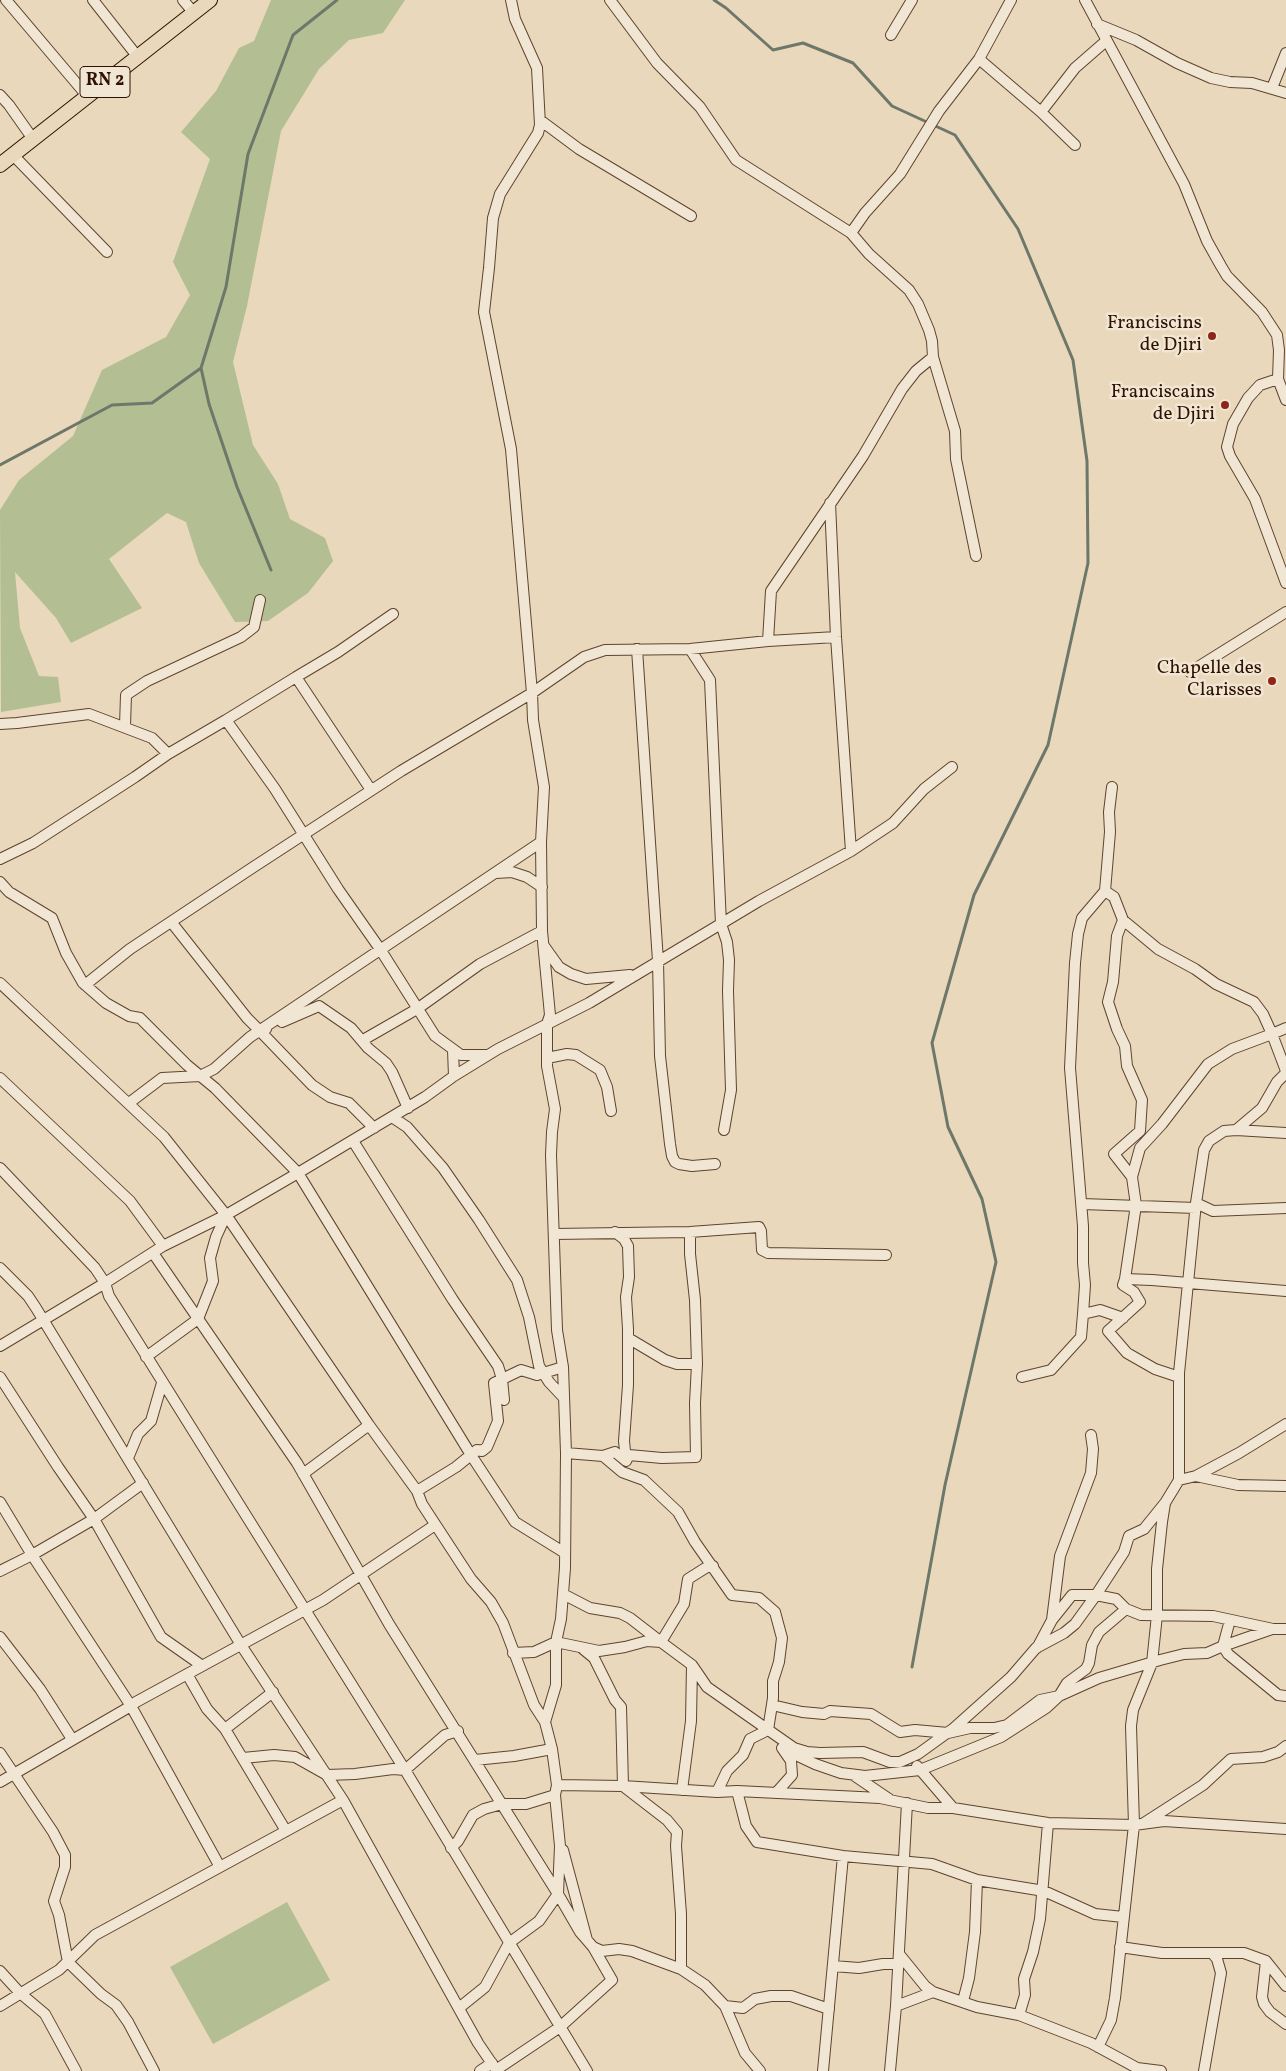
<!DOCTYPE html>
<style>
body{margin:0}
canvas{display:block;background:#e9d8bb}
</style>
<canvas width="1286" height="2071"></canvas>
<script>
const ctx = document.querySelector('canvas').getContext('2d');
ctx.lineJoin = 'round';
function fillPath(path, color) {
  ctx.fillStyle = color;
  ctx.fill(path, 'evenodd');
}
function shape(rows) {
  const path = new Path2D();
  for (const r of rows) {
    path.moveTo(r[0], r[1]);
    for (let i = 2; i < r.length; i += 2) path.lineTo(r[i], r[i + 1]);
  }
  return path;
}
function strokePath(path, color, width, dash) {
  ctx.strokeStyle = color;
  ctx.lineWidth = width;
  ctx.lineCap = dash ? 'butt' : 'round';
  ctx.setLineDash(dash || []);
  ctx.stroke(path);
}
function drawText(font, color, halo, rows, align = 'center') {
  ctx.font = font + ' Vollkorn,serif';
  ctx.lineWidth = 5;
  ctx.setLineDash([]);
  ctx.textBaseline = 'middle';
  ctx.strokeStyle = halo;
  ctx.fillStyle = color;
  for (const [text, x, y, turn = 0] of rows) {
    ctx.save();
    ctx.translate(x, y);
    ctx.rotate((+turn || 0) * Math.PI / 180);
    ctx.textAlign = isNaN(turn) ? turn : align;
    if (halo) ctx.strokeText(text, 0, 0);
    ctx.fillText(text, 0, 0);
    ctx.restore();
  }
}
fillPath(shape([
 [271,0,405,0,383,33,349,40,319,69,281,131,247,306,233,362,253,445,278,484,290,519,325,538,333,561,308,593,268,621,235,622,199,563,186,522,167,513,109,559,142,608,71,643,56,618,15,572,20,628,39,676,58,677,61,702,1,712,0,510,19,480,73,436,102,370,166,337,190,295,173,262,210,159,181,132,216,91,239,48,254,41],
 [287,1902,330,1980,213,2044,170,1967]
]), '#b3bf93');
strokePath(shape([
 [714,0,726,8,773,50,803,43,853,63,892,106,955,135,1018,229,1073,360,1087,461,1088,563,1048,745,974,895,932,1043,948,1127,982,1199,996,1262,945,1485,912,1667],
 [0,465,112,405,152,403,201,368],
 [271,570,237,487,209,404,201,368,226,287,248,154,293,35,337,0]
]), '#6d776a', 3);
const minor = shape([
 [6,0,88,97],
 [93,0,137,56],
 [183,0,194,13],
 [511,0,515,19,537,68,540,125,538,133,500,194,493,218,489,268,484,312,511,449,532,693,533,720,544,787,541,842,542,931,550,1015,547,1024,547,1066,555,1109,552,1132,551,1155,557,1330,563,1367,566,1453,565,1568,561,1619,556,1642,556,1685,545,1722],
 [610,0,657,63,700,107,736,160,851,233,869,254,909,290,918,304,929,330,932,341,933,357,955,431,956,459,976,556],
 [1085,0,1184,184,1207,241,1221,266,1227,276,1262,312,1277,335,1279,350,1278,379,1286,400],
 [1097,24,1136,40,1177,63,1211,78,1230,82,1252,83,1286,93],
 [891,35,912,0],
 [979,59,1041,112,1075,145],
 [1272,88,1286,53],
 [0,95,9,105,33,139],
 [1041,112,1075,68,1106,41],
 [540,120,579,149,691,216],
 [13,155,107,252],
 [851,233,865,213,900,174,939,111,979,59,1011,0],
 [1278,379,1260,385,1248,398,1233,424,1227,447,1230,456,1255,499,1286,583],
 [830,503,836,637,851,851],
 [768,641,771,591,863,456,902,389,916,371,933,357],
 [637,649,658,961,660,1056,670,1144,672,1156,675,1162,679,1164,692,1166,715,1164],
 [690,649,710,680,721,924,727,942,729,960,728,991,731,1090,724,1130],
 [1190,672,1286,612],
 [296,677,338,652,393,614],
 [226,720,296,677,371,790],
 [0,724,17,723,89,714,152,738,168,754,226,720,275,789,338,889,380,949,435,1036,461,1055,487,1055],
 [125,726,126,695,147,681,241,637,254,627,260,600],
 [1112,787,1109,812,1110,832,1105,891,1114,897,1123,920,1158,949,1195,969,1216,984,1254,1002,1263,1014,1272,1034,1232,1049,1208,1064,1162,1124,1140,1148,1132,1177],
 [0,859,33,843,135,777,168,754],
 [496,873,512,872,527,877,542,887],
 [0,882,9,892,52,918,66,953,83,983,106,1003,129,1016,140,1018,187,1065,215,1088,298,1173,471,1455,515,1522,565,1553],
 [1123,920,1117,936,1113,982,1108,1002,1117,1029,1125,1046,1127,1066,1142,1100,1140,1131,1114,1154,1132,1177,1136,1205,1125,1279,1152,1280,1286,1291],
 [172,923,247,1018,260,1031,266,1029],
 [544,946,559,967,571,974,586,979,630,975],
 [0,983,164,1137,226,1215,369,1425,417,1491,422,1504,471,1579,491,1602,503,1623,534,1705,545,1722,552,1749,557,1785,555,1795,560,1846,558,1894,539,1921,509,1943,485,1987,459,2008],
 [85,985,130,949,252,868,401,771,532,693,584,657,605,650,690,649,768,641,836,637],
 [282,1022,319,1006,351,1028,368,1048,386,1063,392,1072,408,1108],
 [1286,1028,1272,1034,1286,1071],
 [260,1031,312,1085,330,1097,349,1103,374,1128],
 [363,1040,417,1009,480,964,542,931],
 [453,1050,454,1076],
 [547,1058,567,1054,576,1055,600,1070,607,1087,611,1111],
 [0,1078,130,1201,163,1246],
 [129,1103,162,1078,200,1076,214,1069,250,1037,541,842],
 [392,1117,407,1127,443,1168,479,1220,517,1280,529,1317,539,1366,549,1382,564,1398],
 [1236,1130,1262,1108,1277,1082,1286,1073],
 [353,1141,453,1300,498,1366,502,1379,504,1400],
 [0,1168,95,1268,105,1283,109,1296,405,1770,587,2071],
 [1196,1203,1213,1211,1286,1208],
 [1082,1204,1196,1208],
 [615,1232,624,1239,628,1246,629,1277,626,1297,628,1329,628,1385,624,1441,626,1461],
 [554,1234,690,1232,759,1227,761,1231,762,1250,768,1253,886,1255],
 [153,1253,297,1463,389,1624,558,1894,580,1932,593,1947,602,1951,619,1949,632,1951,681,1969,705,1985,725,2006,745,2053,760,2071],
 [0,1268,28,1296,36,1308,241,1645,343,1800,478,2043,497,2071],
 [1125,1279,1123,1285,1134,1292,1140,1302,1108,1331,1127,1353,1155,1369,1179,1377],
 [1083,1314,1085,1285,1083,1263,1083,1226,1070,1068,1075,963,1078,934,1082,918,1105,891],
 [628,1338,665,1360,677,1364,697,1364],
 [0,1346,105,1283,163,1246,226,1215,298,1173,425,1097,454,1076,498,1049,589,1003,759,901,851,851,893,823,924,789,952,767],
 [146,1357,198,1319,213,1281,210,1258,216,1237,226,1215],
 [0,1377,58,1467,94,1519,161,1637,201,1665],
 [1022,1377,1051,1370,1081,1337,1083,1314,1100,1310,1123,1318],
 [566,1453,603,1456,615,1452,626,1461,629,1455,662,1458,696,1457,695,1403,697,1364,695,1300,690,1254,690,1232],
 [603,1456,622,1472,644,1480,678,1512,695,1542,732,1595,759,1598,775,1612,782,1638,779,1662,773,1681,773,1698,768,1730,750,1739,743,1755,727,1771,717,1792],
 [128,1458,138,1434,151,1421,162,1383],
 [303,1474,369,1425],
 [1196,1476,1239,1453,1286,1424],
 [1179,1480,1196,1476,1238,1485,1286,1486],
 [417,1491,456,1467,477,1450,482,1451,487,1447,498,1421,494,1383,521,1370,537,1375,563,1367],
 [0,1502,32,1555,131,1706,220,1867],
 [0,1571,32,1555,94,1519,143,1483],
 [563,1594,590,1608,620,1613,630,1618,661,1642,684,1604,688,1579,707,1567,713,1566],
 [1052,1620,1060,1556,1091,1473,1093,1449,1091,1435],
 [1230,1620,1223,1646,1228,1654,1278,1695,1286,1696],
 [0,1637,40,1689,72,1739],
 [1037,1648,1052,1620,1072,1595,1096,1595,1124,1552,1129,1536,1144,1529,1165,1503],
 [583,1649,594,1658,615,1700,621,1707,623,1786,667,1820,677,1832,676,1846,681,1914,681,1969],
 [513,1653,534,1652,556,1642,599,1651,625,1647,647,1641,661,1642,692,1665,707,1687,794,1748,807,1752,820,1753,863,1752,890,1762,900,1762,918,1754,954,1728,1011,1677,1036,1648,1064,1633,1075,1624,1096,1595,1116,1599,1126,1609,1141,1615,1213,1616,1273,1629,1286,1629],
 [187,1674,207,1709,225,1729,273,1692],
 [772,1705,802,1712,824,1714,830,1711,871,1714,900,1732,915,1730,948,1733,970,1728,994,1728,1007,1725,1040,1700,1059,1696,1067,1683,1086,1669,1089,1663,1092,1645,1099,1632,1126,1609],
 [225,1729,286,1831],
 [790,1749,794,1754,815,1764,841,1773,865,1776,920,1770,1001,1737,1046,1708,1059,1696,1099,1678,1160,1660,1184,1654,1207,1653,1223,1646,1272,1629],
 [0,1753,53,1832,65,1855,65,1867,54,1901,59,1915,68,1962,101,1994,116,2005,128,2022,154,2071],
 [243,1758,274,1755,295,1757,327,1775,355,1774,393,1769,405,1770,445,1735,458,1731],
 [475,1760,514,1756,552,1749],
 [917,1766,953,1808],
 [855,1776,889,1799],
 [0,1782,131,1706,136,1702,323,1600,435,1525],
 [557,1785,623,1786,717,1792,737,1791,880,1798,928,1808,953,1808,1048,1823,1134,1825,1164,1821,1286,1829],
 [682,1790,691,1721,692,1665],
 [737,1791,746,1826,757,1842,843,1856,932,1864,977,1880,1044,1891,1095,1914,1123,1917],
 [776,1793,792,1775,791,1761,782,1748],
 [1144,1823,1203,1785,1231,1759,1263,1757,1278,1752,1286,1746],
 [451,1848,458,1841,473,1815,484,1809,502,1804,526,1804,555,1795],
 [563,1850,587,1940],
 [1120,1947,1162,1953,1244,1953,1266,1961,1286,1986],
 [899,1954,925,1986,933,1992,977,2007,1019,2015,1091,2043,1137,2068,1161,2071],
 [1266,1961,1262,1997,1264,2004,1270,2012,1286,2024],
 [833,1966,859,1968,883,1964,899,1964],
 [0,1971,20,1993,45,2014,76,2071],
 [963,2001,969,1978,975,1932,977,1880],
 [0,2006,59,1970,95,1935,343,1800],
 [725,2006,743,2008,755,1999,771,1996,791,1996,829,2009],
 [896,2006,933,1992],
 [1019,2015,1025,1995,1024,1979,1033,1952,1040,1919,1048,1823],
 [1098,2047,1111,2020,1115,1998,1134,1825,1131,1726,1133,1710,1152,1663,1157,1615,1157,1569,1162,1522,1165,1503,1179,1480,1179,1373,1196,1203,1204,1150,1209,1141,1224,1131,1236,1130,1286,1133],
 [496,2070,560,2027,612,1980,593,1947],
 [480,2071,492,2063],
 [823,2071,843,1856],
 [890,2071,896,2006,907,1803],
 [1204,2071,1221,1973,1217,1959,1212,1953]
]);
const highway = shape([
 [0,165,210,0]
]);
strokePath(minor, '#5e442f', 12);
strokePath(highway, '#2f1200', 16);
strokePath(minor, '#f1e6d3', 10);
strokePath(highway, '#e9d8bb', 14);
for (const [x, y, r, color] of [
 [1212,336,5,"#8f2418"],
 [1225,405,5,"#8f2418"],
 [1272,681,5,"#8f2418"]
]) {
  const dot = new Path2D();
  dot.arc(x, y, r, 0, 2 * Math.PI);
  ctx.fillStyle = color;
  ctx.fill(dot);
  strokePath(dot, '#f1e6d3', 2);
}
for (const [x, y, w] of [
 [105,82,50]
]) {
  const box = new Path2D();
  box.roundRect(x - w / 2, y - 15.5, w, 31, 4);
  ctx.fillStyle = '#f1e6d3';
  ctx.fill(box);
  strokePath(box, '#2f1200', 1);
}
drawText('bold 18px', '#2f1200', null, [
 ["RN 2",105,82]
]);
drawText('19px', '#2f1200', '#f1e6d3', [
 ["Franciscins",1202,325],
 ["de Djiri",1202,347],
 ["Franciscains",1215,394],
 ["de Djiri",1215,416],
 ["Chapelle des",1262,670],
 ["Clarisses",1262,692]
], 'right');
</script>
